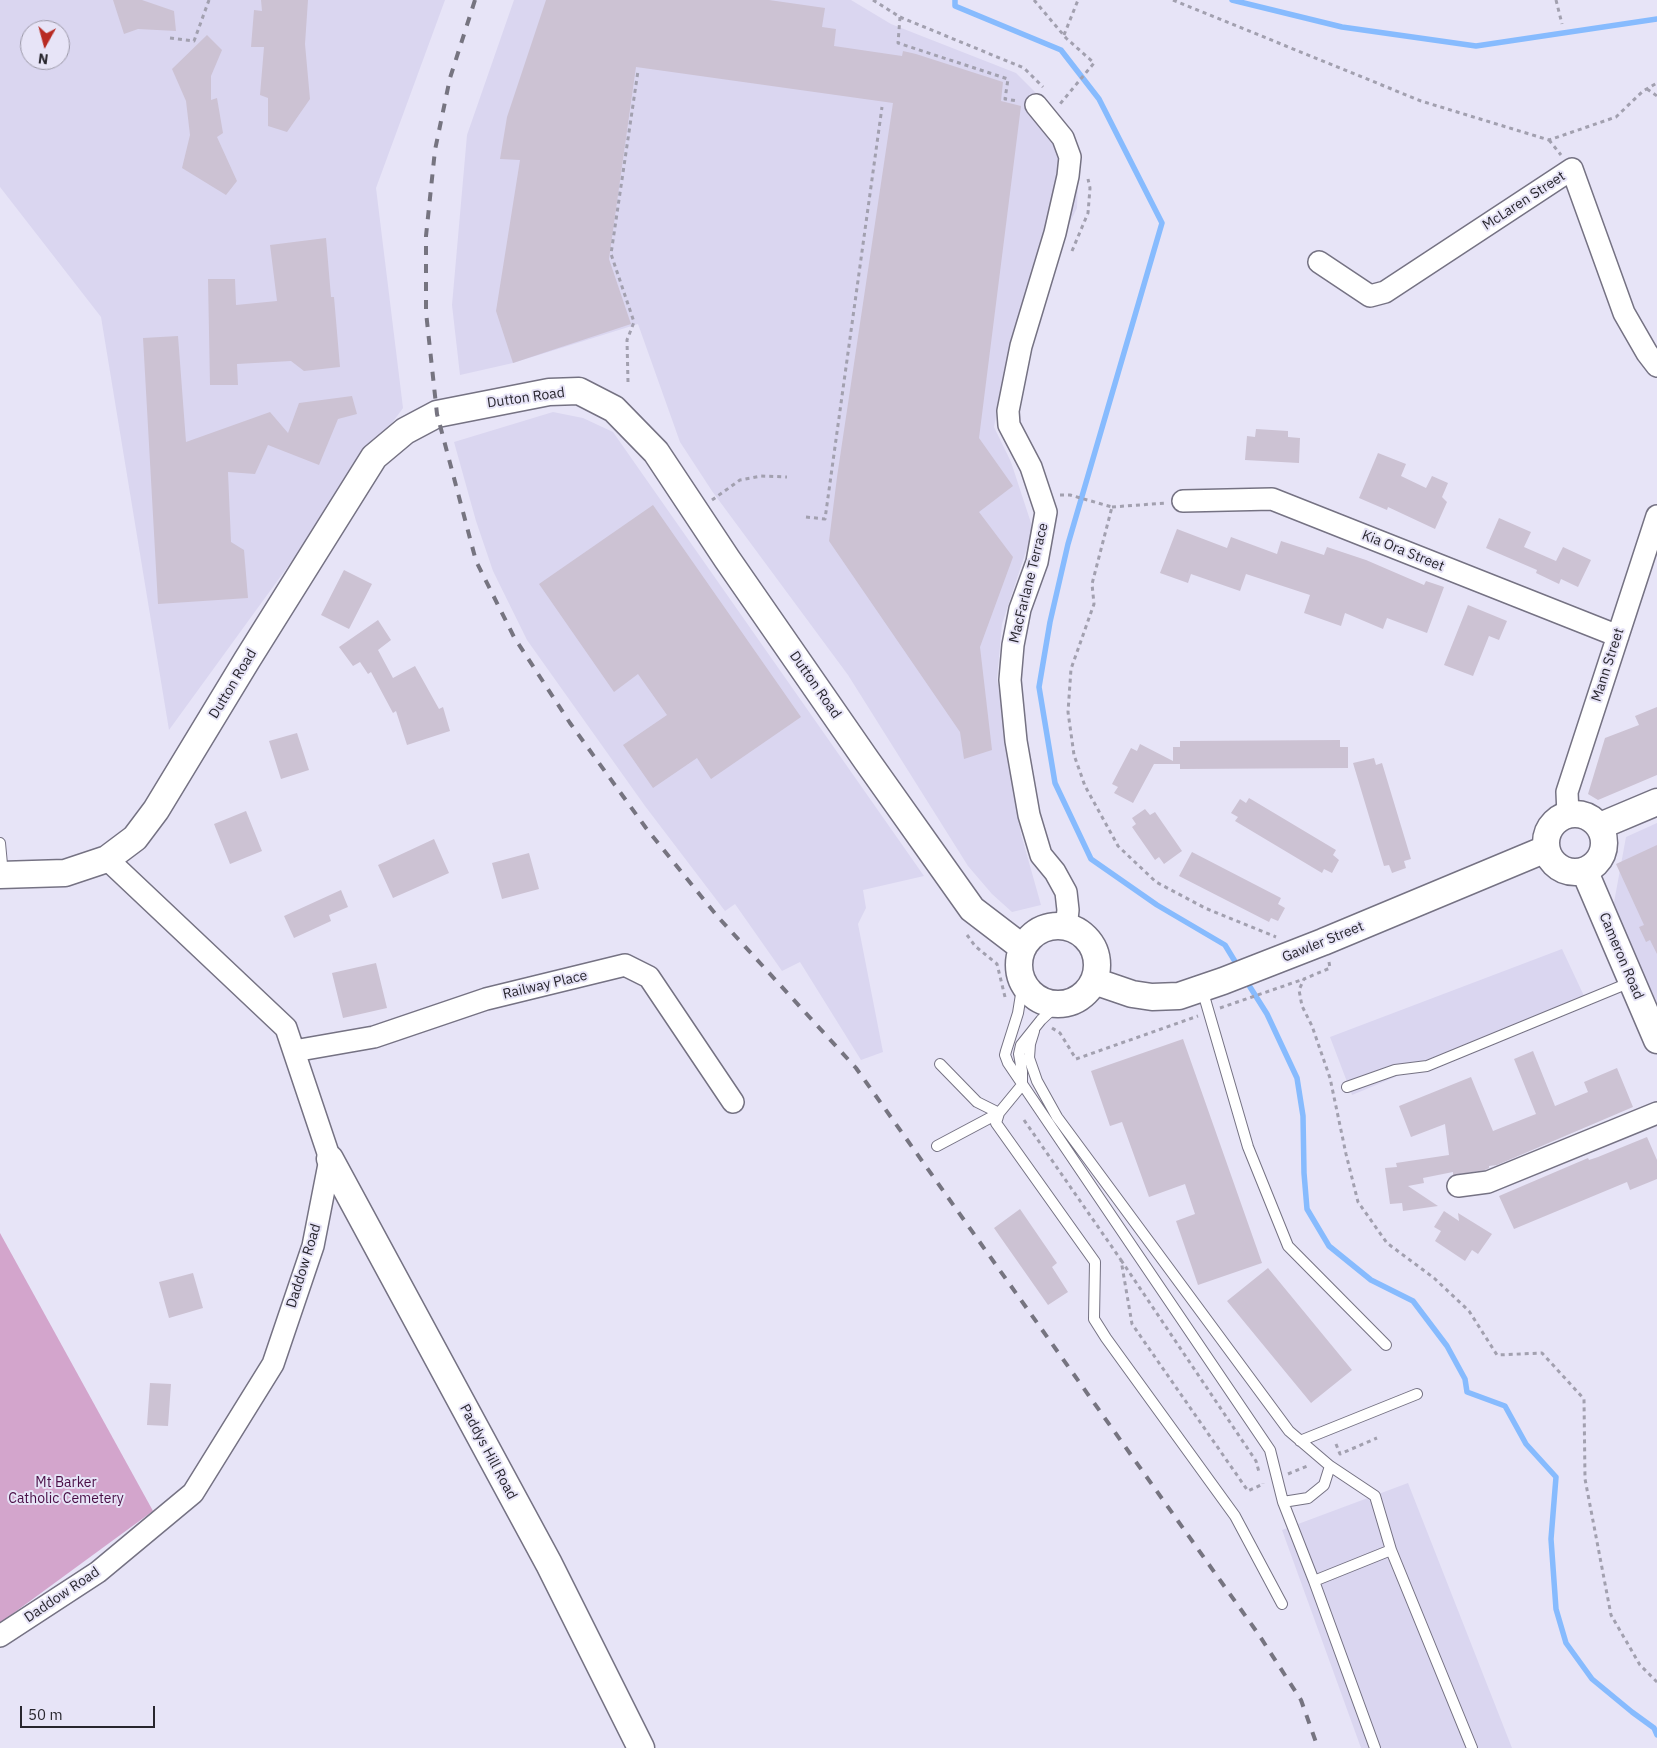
<!DOCTYPE html>
<style>
body{margin:0}
#map{position:relative;width:1657px;height:1748px;overflow:hidden;background:#e7e4f7;font-family:"IBM Plex Sans",sans-serif}
canvas{display:block}
.north{position:absolute;left:20px;top:20px;width:50px;height:50px;box-sizing:border-box;background:#e7e4f7;border:1px solid #9b98a7;border-radius:50%;rotate:187deg;font-size:14px;font-weight:700;line-height:20px;text-align:center;color:#28262e}
.north::after{content:'';display:block;margin:auto;width:18px;height:22px;background:#b82a22;clip-path:polygon(50% 0,100% 100%,50% 72%,0 100%)}
.scale{position:absolute;left:20px;top:1706px;width:135px;height:22px;box-sizing:border-box;border:2px solid #28262e;border-top:0;padding-left:6px;font-size:15px;line-height:18px;white-space:nowrap;color:#28262e;-webkit-text-stroke:4px #e7e4f7;paint-order:stroke}
</style>
<div id="map">
<canvas width="1657" height="1748"></canvas>
<div class="north">N</div>
<div class="scale">50 m</div>
</div>
<script>
const ctx = document.querySelector('canvas').getContext('2d');
ctx.lineJoin = 'round';
function fillPath(path, color) {
  ctx.fillStyle = color;
  ctx.fill(path, 'evenodd');
}
function shape(rows) {
  const path = new Path2D();
  for (const r of rows) {
    if (r.length === 3) {
      path.moveTo(r[0] + r[2], r[1]);
      path.arc(r[0], r[1], r[2], 0, 2 * Math.PI);
      continue;
    }
    path.moveTo(r[0], r[1]);
    for (let i = 2; i < r.length; i += 2) path.lineTo(r[i], r[i + 1]);
  }
  return path;
}
function strokePath(path, color, width, dash) {
  ctx.strokeStyle = color;
  ctx.lineWidth = width;
  ctx.lineCap = dash ? 'butt' : 'round';
  ctx.setLineDash(dash || []);
  ctx.stroke(path);
}
function drawText(font, color, halo, rows, align = 'center') {
  ctx.font = font + ' "IBM Plex Sans",sans-serif';
  ctx.lineWidth = 4;
  ctx.setLineDash([]);
  ctx.textBaseline = 'middle';
  ctx.strokeStyle = halo;
  ctx.fillStyle = color;
  for (const [text, x, y, turn = 0] of rows) {
    ctx.save();
    ctx.translate(x, y);
    ctx.rotate((+turn || 0) * Math.PI / 180);
    ctx.textAlign = isNaN(turn) ? turn : align;
    if (halo) ctx.strokeText(text, 0, 0);
    ctx.fillText(text, 0, 0);
    ctx.restore();
  }
}
fillPath(shape([
 [0,0,445,0,376,188,403,408,169,730,101,317,0,187],
 [30,30,60,30,60,60,30,60],
 [514,0,851,0,891,24,1016,73,1046,103,1079,152,1077,208,1015,336,1007,360,994,427,1011,462,1031,523,1031,536,1002,624,997,679,1021,834,1041,905,1012,912,992,894,968,866,848,675,712,491,680,442,638,324,513,363,460,375,452,305,467,135],
 [553,412,583,418,613,432,924,876,863,890,866,908,858,924,883,1052,861,1060,800,962,782,971,735,904,725,911,645,806,527,640,493,571,476,521,454,442],
 [1657,823,1657,1009,1613,908,1626,837],
 [1562,949,1585,998,1352,1095,1330,1037],
 [1408,1483,1512,1748,1361,1748,1282,1530]
]), '#dad6f0');
fillPath(shape([
 [0,1233,153,1511,0,1623]
]), '#d3a5cc');
strokePath(shape([
 [955,0,955,6,1061,50,1099,99,1162,223,1068,544,1050,622,1039,687,1055,783,1091,859,1157,905,1225,945,1239,968],
 [1232,0,1342,27,1476,46,1657,19],
 [1245,979,1267,1014,1297,1078,1303,1116,1304,1173,1307,1209,1329,1246,1371,1280,1413,1301,1447,1346,1465,1379,1467,1392,1505,1406,1526,1444,1556,1477,1551,1539,1556,1609,1566,1643,1592,1679,1632,1712,1654,1728,1657,1735]
]), '#87bbfe', 5.5);
fillPath(shape([
 [113,0,142,0,174,11,176,31,138,29,124,34],
 [261,0,308,0,305,44,310,99,287,132,268,126,268,98,260,95,264,47,251,47,254,10,262,11],
 [546,0,769,0,825,8,822,27,836,29,834,46,902,56,903,51,916,54,1003,82,1001,101,1021,106,979,438,1013,486,979,512,1013,557,980,647,992,750,964,759,960,732,829,541,837,477,893,103,636,67,609,259,631,324,513,363,496,311,520,160,500,159,507,117],
 [207,35,222,50,211,76,211,100,217,98,223,133,217,137,237,181,226,195,182,168,190,135,186,101,172,69],
 [326,238,331,297,334,297,340,367,304,371,291,361,237,364,238,385,210,385,208,279,235,279,236,305,277,301,270,245],
 [178,336,186,442,270,412,288,433,299,403,352,396,357,414,338,419,319,465,268,445,255,474,228,472,231,542,244,550,248,598,158,604,143,338],
 [1256,429,1288,431,1288,437,1300,438,1299,463,1245,460,1247,436,1255,437],
 [1378,453,1406,464,1401,476,1426,488,1432,476,1448,483,1442,497,1447,502,1435,529,1388,507,1387,510,1359,498],
 [653,505,801,717,711,779,697,758,653,788,623,745,667,715,638,674,614,692,539,584],
 [1499,518,1531,532,1524,547,1556,561,1563,547,1591,560,1578,587,1561,579,1559,584,1536,573,1537,570,1486,548],
 [1177,529,1227,548,1231,537,1277,554,1281,541,1324,555,1327,547,1366,560,1424,585,1426,581,1444,587,1427,633,1387,618,1383,629,1345,613,1341,626,1304,613,1310,595,1246,574,1240,591,1191,574,1188,583,1160,573],
 [344,570,372,584,349,629,321,615],
 [1468,605,1507,621,1499,640,1489,636,1473,676,1444,665],
 [378,620,391,640,378,650,393,678,415,666,439,709,443,707,450,731,407,745,396,711,393,713,371,672,368,674,360,662,353,666,339,647],
 [1657,707,1657,775,1598,800,1588,794,1605,738,1639,725,1635,716],
 [297,733,309,770,281,779,269,741],
 [1340,740,1340,747,1348,747,1348,768,1180,769,1180,764,1154,764,1133,803,1114,793,1118,787,1112,784,1131,748,1137,751,1140,744,1173,761,1173,747,1180,747,1180,741],
 [1374,758,1376,765,1382,763,1411,859,1404,861,1406,868,1392,873,1389,865,1384,866,1353,763],
 [1249,798,1336,850,1333,855,1339,860,1332,873,1324,869,1322,873,1235,821,1238,817,1231,813,1240,799,1246,803],
 [1145,809,1150,815,1155,812,1182,851,1164,864,1159,857,1155,860,1132,827,1136,824,1132,818],
 [246,811,262,851,230,864,214,824],
 [434,839,449,873,393,898,378,865],
 [1657,845,1657,954,1650,940,1646,942,1639,927,1644,925,1616,864],
 [1192,852,1281,898,1278,904,1285,908,1278,921,1271,918,1269,922,1179,876],
 [529,853,539,889,502,899,492,863],
 [341,890,348,907,329,915,331,921,294,938,284,916],
 [376,963,387,1008,343,1018,332,973],
 [1183,1039,1262,1263,1198,1285,1176,1221,1195,1214,1185,1184,1149,1197,1122,1122,1110,1126,1091,1071],
 [1533,1051,1555,1106,1588,1092,1584,1082,1617,1068,1633,1107,1497,1165,1489,1166,1489,1168,1485,1170,1453,1175,1453,1172,1423,1178,1424,1183,1408,1186,1438,1206,1403,1211,1402,1203,1390,1204,1385,1168,1397,1167,1396,1163,1449,1155,1445,1124,1411,1137,1399,1106,1471,1077,1493,1131,1536,1114,1514,1059],
 [1647,1137,1657,1160,1657,1179,1630,1190,1627,1182,1514,1229,1499,1196,1588,1158,1589,1160,1598,1157],
 [1020,1209,1057,1263,1052,1267,1068,1292,1048,1305,994,1228],
 [1444,1211,1459,1221,1458,1213,1492,1234,1478,1254,1472,1250,1465,1261,1435,1241,1441,1231,1434,1227],
 [1268,1268,1352,1370,1311,1403,1227,1301],
 [193,1273,203,1308,169,1318,159,1282],
 [150,1383,171,1384,168,1426,147,1425]
]), '#ccc2d3');
const service = shape([
 [0,843,3,875],
 [1023,982,1018,1013,1006,1051,1005,1055,1008,1063,1270,1450,1283,1502,1308,1498,1324,1485,1330,1466],
 [1202,989,1248,1147,1288,1246,1386,1345],
 [1058,1004,1041,1020,1021,1045,1019,1054,1022,1071,1022,1085,999,1113,996,1123,1095,1262,1094,1319,1106,1338,1235,1516,1282,1604],
 [1034,1031,1030,1044,1029,1058,1037,1081,1057,1117,1289,1431,1330,1466,1375,1496,1391,1550,1314,1581,1283,1502],
 [1347,1087,1395,1070,1427,1066,1631,982],
 [937,1146,999,1113,977,1102,940,1064],
 [1300,1441,1417,1394],
 [1391,1550,1472,1748],
 [1314,1581,1375,1748]
]);
const minor = shape([
 [1036,105,1063,138,1070,157,1068,176,1055,233,1021,346,1008,411,1009,425,1031,467,1046,512,1037,562,1020,609,1013,645,1010,680,1016,741,1029,815,1041,855,1055,872,1066,892,1068,910,1066,928],
 [1319,262,1370,296,1385,292,1572,169,1624,313,1647,353,1657,366],
 [1183,501,1272,499,1618,636],
 [1568,815,1567,792,1657,516],
 [294,1051,374,1037,486,999,625,965,649,977,733,1102],
 [1458,1186,1488,1182,1657,1113],
 [0,1636,98,1572,193,1493,273,1364,313,1246,330,1159,286,1028,107,859]
]);
const tertiary = shape([
 [1575,843,29],
 [1600,826,1657,802],
 [1585,872,1657,1040],
 [0,875,65,873,107,859,135,838,156,810,247,660,374,457,405,431,437,414,549,392,579,391,614,409,656,452,727,559,867,761,972,909,1023,948],
 [1058,965,39],
 [1094,981,1132,994,1152,997,1179,996,1223,981,1323,942,1546,849],
 [330,1159,549,1564,641,1748]
]);
strokePath(service, '#757283', 12);
strokePath(minor, '#757283', 24);
strokePath(tertiary, '#757283', 29);
strokePath(shape([
 [873,0,900,17,898,43,1008,79,1005,99,1018,101],
 [1034,0,1066,38,1094,63,1060,104],
 [1173,0,1421,101,1549,140,1616,117,1643,91,1657,83],
 [1556,0,1562,24],
 [900,17,1024,68,1043,87],
 [1064,35,1078,0],
 [170,38,194,41,209,0],
 [1647,89,1657,96],
 [1549,140,1561,155],
 [1072,251,1088,213,1090,188,1088,179],
 [628,382,627,340,634,322,611,254,638,71],
 [1060,495,1070,495,1112,507,1092,584,1094,604,1071,669,1068,712,1074,755,1085,786,1118,846,1156,882,1205,908,1276,937],
 [712,500,740,480,761,476,787,477],
 [1112,507,1166,503],
 [806,517,825,519,882,107],
 [967,935,975,946,997,964,1005,997],
 [1329,962,1330,968,1304,979,1299,990,1302,1006,1312,1026,1330,1078,1346,1154,1358,1202,1387,1243,1434,1278,1469,1311,1497,1355,1542,1353,1584,1399,1585,1479,1611,1615,1640,1665,1657,1682],
 [1220,1008,1304,979],
 [1052,1028,1060,1033,1076,1059,1198,1016],
 [1024,1120,1121,1260,1132,1324,1248,1491,1263,1484,1263,1483],
 [1121,1260,1256,1461,1259,1472],
 [1336,1444,1340,1454,1377,1438],
 [1288,1474,1310,1465]
]), '#a2a0af', 3, [4, 4]);
strokePath(service, '#fff', 10);
strokePath(minor, '#fff', 21);
strokePath(tertiary, '#fff', 26);
strokePath(shape([
 [475,0,450,78,435,150,426,236,426,312,437,414,476,561,514,637,570,723,646,828,718,917,856,1068,1259,1635,1301,1700,1318,1748]
]), '#767480', 4, [9, 9]);
drawText('14px', '#28262e', '#e7e4f7', [
 ["McLaren Street",1524,201,-33],
 ["Dutton Road",526,398,-8],
 ["Kia Ora Street",1403,551,22],
 ["MacFarlane Terrace",1029,583,-76],
 ["Mann Street",1608,665,-72],
 ["Dutton Road",233,684,-59],
 ["Dutton Road",815,685,55],
 ["Gawler Street",1323,942,-22],
 ["Cameron Road",1621,956,67],
 ["Railway Place",545,985,-13],
 ["Daddow Road",304,1266,-73],
 ["Paddys Hill Road",488,1452,62],
 ["Daddow Road",62,1595,-34]
]);
drawText('14px', '#490d45', '#e7e4f7', [
 ["Mt Barker",66,1483],
 ["Catholic Cemetery",66,1499]
]);
</script>
